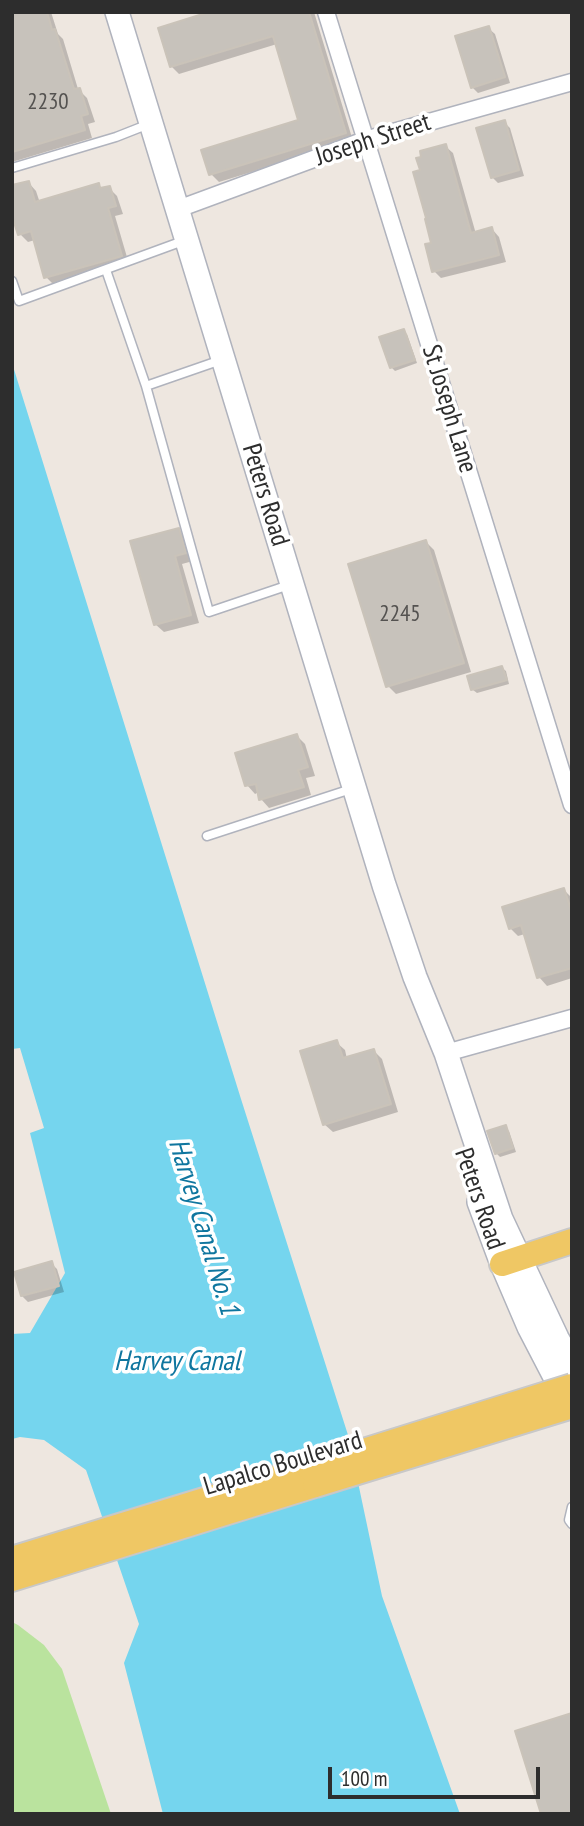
<!DOCTYPE html>
<style>
body{margin:0}
#map{position:relative;width:584px;height:1826px;overflow:hidden;background:#eee7e0;font-family:"PT Sans Narrow",sans-serif}
canvas{display:block}
.frame{position:absolute;inset:0;border:14px solid #2d2d2d;pointer-events:none}
.scale{position:absolute;left:328px;top:1767px;width:212px;height:32px;box-sizing:border-box;border:4px solid #2d2d2d;border-top:0;padding-left:9px;font-size:21px;line-height:24px;white-space:nowrap;color:#2d2d2d;-webkit-text-stroke:5px #fff;paint-order:stroke}
</style>
<div id="map">
<canvas width="584" height="1826"></canvas>
<div class="frame"></div>
<div class="scale">100 m</div>
</div>
<script>
const ctx = document.querySelector('canvas').getContext('2d');
ctx.lineJoin = 'round';
function fillPath(path, color) {
  ctx.fillStyle = color;
  ctx.fill(path, 'evenodd');
}
function shape(rows) {
  const path = new Path2D();
  for (const r of rows) {
    path.moveTo(r[0], r[1]);
    for (let i = 2; i < r.length; i += 2) path.lineTo(r[i], r[i + 1]);
  }
  return path;
}
function strokePath(path, color, width, dash) {
  ctx.strokeStyle = color;
  ctx.lineWidth = width;
  ctx.lineCap = dash ? 'butt' : 'round';
  ctx.setLineDash(dash || []);
  ctx.stroke(path);
}
function drawText(font, color, halo, rows, align = 'center') {
  ctx.font = font + ' "PT Sans Narrow",sans-serif';
  ctx.lineWidth = 7;
  ctx.setLineDash([]);
  ctx.textBaseline = 'middle';
  ctx.strokeStyle = halo;
  ctx.fillStyle = color;
  for (const [text, x, y, turn = 0] of rows) {
    ctx.save();
    ctx.translate(x, y);
    ctx.rotate((+turn || 0) * Math.PI / 180);
    ctx.textAlign = isNaN(turn) ? turn : align;
    if (halo) ctx.strokeText(text, 0, 0);
    ctx.fillText(text, 0, 0);
    ctx.restore();
  }
}
fillPath(shape([
 [12,1622,18,1625,44,1645,62,1669,111,1814,12,1814]
]), '#bae39e');
fillPath(shape([
 [12,363,241,1099,348,1435,382,1596,460,1814,163,1814,124,1663,139,1624,86,1470,44,1440,20,1437,12,1439,12,1334,30,1333,65,1273,30,1133,44,1128,20,1048,12,1049]
]), '#75d5ee');
fillPath(shape([
 [12,12,51,12,58,34,63,39,78,89,87,98,95,122,88,124,92,138,12,162],
 [215,12,314,12,353,141,219,182,211,174,301,122,277,44,179,74,171,66],
 [488,28,495,34,510,83,478,93,472,87],
 [504,122,510,128,524,176,498,183,492,177],
 [445,146,453,153,476,234,492,229,499,237,506,262,441,278,434,271,433,244,422,172],
 [28,182,36,191,40,203,98,185,102,190,109,188,117,196,123,214,115,216,129,264,54,285,46,277,35,240,28,242,20,234],
 [403,331,407,334,417,363,395,371,391,367],
 [178,530,186,538,193,561,182,564,199,623,164,632,155,624],
 [426,542,434,550,471,672,396,694,388,686],
 [502,668,506,671,509,684,477,693,473,690,469,678],
 [297,736,305,744,315,776,306,778,311,795,269,808,261,799,259,792,255,794,247,785],
 [564,890,572,898,572,978,547,986,539,977,525,934,518,936,510,928],
 [336,1042,345,1050,347,1059,374,1051,382,1059,398,1112,333,1132,324,1124],
 [505,1127,509,1131,516,1152,500,1157,496,1153],
 [51,1263,57,1269,64,1292,28,1302,22,1296]
]), '#0003');
const building = shape([
 [12,12,47,12,52,30,55,29,74,89,80,88,88,114,81,116,85,130,12,152,12,12],
 [209,12,309,12,346,133,209,175,201,150,298,120,273,36,170,67,158,28,209,12],
 [489,26,505,77,471,88,455,36,489,26],
 [505,120,519,170,491,178,476,128,505,120],
 [446,144,471,233,492,227,499,255,432,272,425,244,431,243,425,219,426,218,413,172,420,170,416,158,421,157,420,151,446,144],
 [29,181,35,202,99,183,100,188,110,186,116,206,108,208,122,256,44,278,31,231,18,235,12,216,12,185,29,181],
 [404,329,415,360,390,368,379,337,404,329],
 [179,528,186,553,175,556,191,615,154,625,130,541,179,528],
 [426,540,464,663,386,687,348,564,426,540],
 [502,666,507,680,471,690,467,676,502,666],
 [297,734,308,767,298,770,304,787,259,800,256,784,245,786,235,753,297,734],
 [564,888,572,913,572,968,537,978,521,925,509,929,502,907,564,888],
 [337,1040,343,1058,374,1049,391,1104,323,1125,300,1051,337,1040],
 [506,1125,513,1148,495,1154,487,1131,506,1125],
 [52,1261,59,1286,21,1296,14,1272,52,1261],
 [572,1713,572,1814,541,1814,515,1731,572,1713]
]);
fillPath(building, '#c7c2bb');
strokePath(building, '#cac3b9', 2);
const lane = shape([
 [12,168,116,137,149,124],
 [106,270,146,386,221,360],
 [12,281,19,301,183,241],
 [146,386,209,612,289,585],
 [207,836,351,789],
 [572,1507,569,1520,572,1524]
]);
const street = shape([
 [326,12,572,805],
 [178,209,365,140,572,82],
 [446,1053,572,1018]
]);
const secondary = shape([
 [117,12,384,885,415,977,446,1053,501,1219,557,1338,572,1365],
 [479,1202,502,1264,529,1327,569,1404]
]);
const primary = shape([
 [502,1264,572,1241],
 [12,1559,309,1468],
 [12,1579,315,1485]
]);
strokePath(lane, '#b0b3bd', 11);
strokePath(street, '#b0b3bd', 19);
strokePath(secondary, '#b0b3bd', 26);
strokePath(primary, '#c8c8c8', 28);
strokePath(lane, '#fff', 8);
strokePath(street, '#fff', 16);
strokePath(secondary, '#fff', 23);
strokePath(primary, '#efc764', 24);
const primaryBridge = shape([
 [309,1468,572,1386],
 [315,1485,572,1406]
]);
strokePath(primaryBridge, '#c8c8c8', 28, []);
strokePath(primaryBridge, '#efc764', 24);
drawText('23px', '#545250', null, [
 ["2230",48,102],
 ["2245",400,614]
]);
drawText('26px', '#2d2d2d', '#fff', [
 ["Joseph Street",373,140,-18],
 ["St Joseph Lane",449,409,73],
 ["Peters Road",265,495,73],
 ["Peters Road",479,1199,71],
 ["Lapalco Boulevard",283,1464,-17]
]);
drawText('italic 28px', '#0f769f', '#fff', [
 ["Harvey Canal No. 1",203,1227,73],
 ["Harvey Canal",177,1362]
]);
</script>
